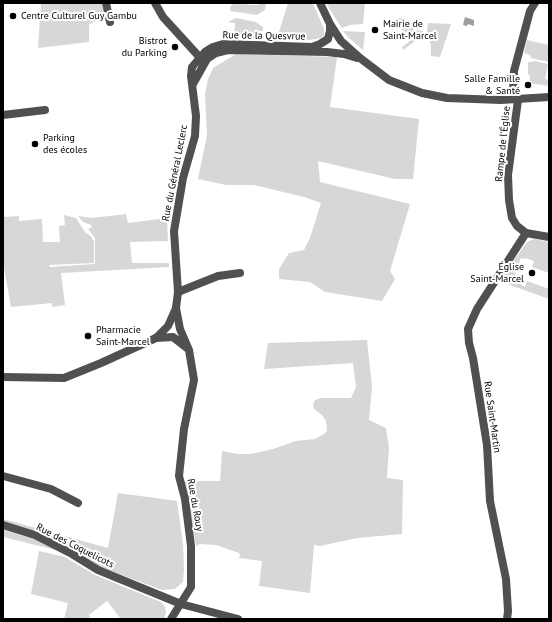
<!DOCTYPE html>
<meta charset="utf-8">
<style>
body{margin:0}
#map{position:relative;width:552px;height:622px;overflow:hidden;background:#fff;font-family:"PT Sans",sans-serif}
canvas{display:block}
.frame{position:absolute;inset:0;border:4px solid #000;pointer-events:none}
</style>
<div id="map">
<canvas width="552" height="622"></canvas>
<div class="frame"></div>
</div>
<script>
const ctx = document.querySelector('canvas').getContext('2d');
ctx.lineJoin = 'round';
function fillPath(path, color) {
  ctx.fillStyle = color;
  ctx.fill(path, 'evenodd');
}
function shape(rows) {
  const path = new Path2D();
  for (const r of rows) {
    path.moveTo(r[0], r[1]);
    for (let i = 2; i < r.length; i += 2) path.lineTo(r[i], r[i + 1]);
  }
  return path;
}
function strokePath(path, color, width, dash) {
  ctx.strokeStyle = color;
  ctx.lineWidth = width;
  ctx.lineCap = dash ? 'butt' : 'round';
  ctx.setLineDash(dash || []);
  ctx.stroke(path);
}
function drawText(font, color, halo, rows, align = 'center') {
  ctx.font = font + ' "PT Sans",sans-serif';
  ctx.lineWidth = 4;
  ctx.setLineDash([]);
  ctx.textBaseline = 'middle';
  ctx.strokeStyle = halo;
  ctx.fillStyle = color;
  for (const [text, x, y, turn = 0] of rows) {
    ctx.save();
    ctx.translate(x, y);
    ctx.rotate((+turn || 0) * Math.PI / 180);
    ctx.textAlign = isNaN(turn) ? turn : align;
    if (halo) ctx.strokeText(text, 0, 0);
    ctx.fillText(text, 0, 0);
    ctx.restore();
  }
}
fillPath(shape([
 [41,3,102,3,103,12,103,16,89,25,89,42,38,48],
 [259,3,266,3,265,10,257,15,230,11,231,5,234,4,259,5],
 [288,3,313,3,324,29,324,35,321,38,310,40,279,39,278,35],
 [326,3,365,3,363,24,350,25,342,28,337,21],
 [236,18,256,22,263,27,263,31,258,31,257,37,255,38,236,37,234,36,235,23,228,22],
 [397,18,404,18,404,22,414,22,414,30,423,31,420,37,415,41,403,50,402,47,409,42,410,35,403,31,401,29,402,25],
 [428,23,451,24,440,57,431,56,431,46,427,31],
 [343,31,365,32,363,50,349,38],
 [527,40,549,45,549,62,531,58,530,55,524,53],
 [236,54,337,57,330,107,419,119,413,179,395,179,318,161,320,182,410,204,390,271,395,279,382,301,325,292,310,282,279,279,279,269,289,253,304,250,310,238,321,203,304,197,254,185,226,185,198,179,207,135,205,94,208,79,213,68],
 [534,61,548,64,545,79,549,80,549,86,529,83,530,76,528,74,528,62,532,62],
 [126,214,128,223,167,218,168,241,130,242,132,263,169,263,169,267,61,273,65,305,52,307,52,303,11,307,3,262,3,217,19,216,19,221,42,219,43,242,60,242,59,226,65,225,64,215,76,218,85,232,92,237,92,240,94,240,94,263,49,265,50,267,95,264,95,238,88,229,92,227,91,225,83,222,78,216,92,218],
 [534,239,549,242,549,273,532,267,534,261,525,258,524,259,521,258,518,265,514,263,511,272,516,273,513,280,517,282,516,283,518,283,525,287,527,281,549,289,549,299,499,281,527,242],
 [367,340,372,387,369,420,386,428,389,448,387,478,403,480,402,534,357,538,320,546,314,545,310,593,259,586,262,561,239,558,240,554,239,553,216,545,200,544,196,546,187,498,183,481,220,481,222,451,237,454,251,454,273,449,296,441,315,439,324,434,327,431,326,421,322,415,314,409,313,405,315,400,321,398,351,398,356,387,353,363,264,369,268,343],
 [118,493,177,501,183,544,184,569,183,582,175,589,162,590,98,566,36,531,3,521,3,519,108,548],
 [3,528,34,538,60,551,3,537],
 [39,551,65,557,95,575,161,602,165,607,166,613,164,619,121,619,107,601,89,615,91,619,64,619,68,603,31,594]
]), '#d7d7d7');
fillPath(shape([
 [465,17,474,20,474,26,468,24,467,26,463,25]
]), '#9e9e9e');
strokePath(shape([
 [106,3,110,22],
 [155,3,163,17,204,62],
 [535,3,530,11,514,71,513,91,518,100,508,175,509,200,512,218,517,226,526,233,549,237],
 [3,115,45,110],
 [178,292,218,276,240,273],
 [156,338,173,337,187,348],
 [3,476,51,489,78,503],
 [3,525,35,535,72,554,98,570,181,604,238,619],
 [171,619,191,587,191,546,185,499,179,476,184,429,194,380,189,350,180,329,176,308],
 [507,619,508,611,506,579,490,501,487,445,473,358,469,343,468,329,477,309,526,233]
]), '#505050', 8);
strokePath(shape([
 [320,3,330,24,341,41,360,58,389,80,422,93,447,98,501,100,549,97],
 [193,84,207,59,216,53,228,50,327,52,344,54,357,58],
 [3,377,64,378,101,363,156,338,168,326,176,308,178,292,174,231,183,178,195,136,196,116,191,76,192,67,205,52,213,47,223,44,312,47,320,44,328,39,330,31,330,24]
]), '#505050', 8);
for (const [x, y, r, color] of [
 [13,16,4,"#000"],
 [375,30,4,"#000"],
 [175,47,4,"#000"],
 [528,85,4,"#000"],
 [35,144,4,"#000"],
 [532,273,4,"#000"],
 [88,336,4,"#000"]
]) {
  const dot = new Path2D();
  dot.arc(x, y, r, 0, 2 * Math.PI);
  ctx.fillStyle = color;
  ctx.fill(dot);
  strokePath(dot, '#fff', 1.5);
}
drawText('10px', '#000', '#fff', [
 ["Centre Culturel Guy Gambu",21,16],
 ["Mairie de",383,24],
 ["Saint-Marcel",383,36],
 ["Bistrot",167,41,"right"],
 ["du Parking",167,53,"right"],
 ["Salle Famille",520,79,"right"],
 ["& Santé",520,91,"right"],
 ["Parking",43,138],
 ["des écoles",43,150],
 ["Église",524,267,"right"],
 ["Saint-Marcel",524,279,"right"],
 ["Pharmacie",96,330],
 ["Saint-Marcel",96,342]
], 'left');
drawText('10px', '#000', '#fff', [
 ["Rue de la Quesvrue",264,36,1],
 ["Rampe de l'Église",503,144,-84],
 ["Rue du Général Leclerc",175,173,-79],
 ["Rue Saint-Martin",492,417,82],
 ["Rue du Rouy",195,505,80],
 ["Rue des Coquelicots",75,546,27]
]);
</script>
